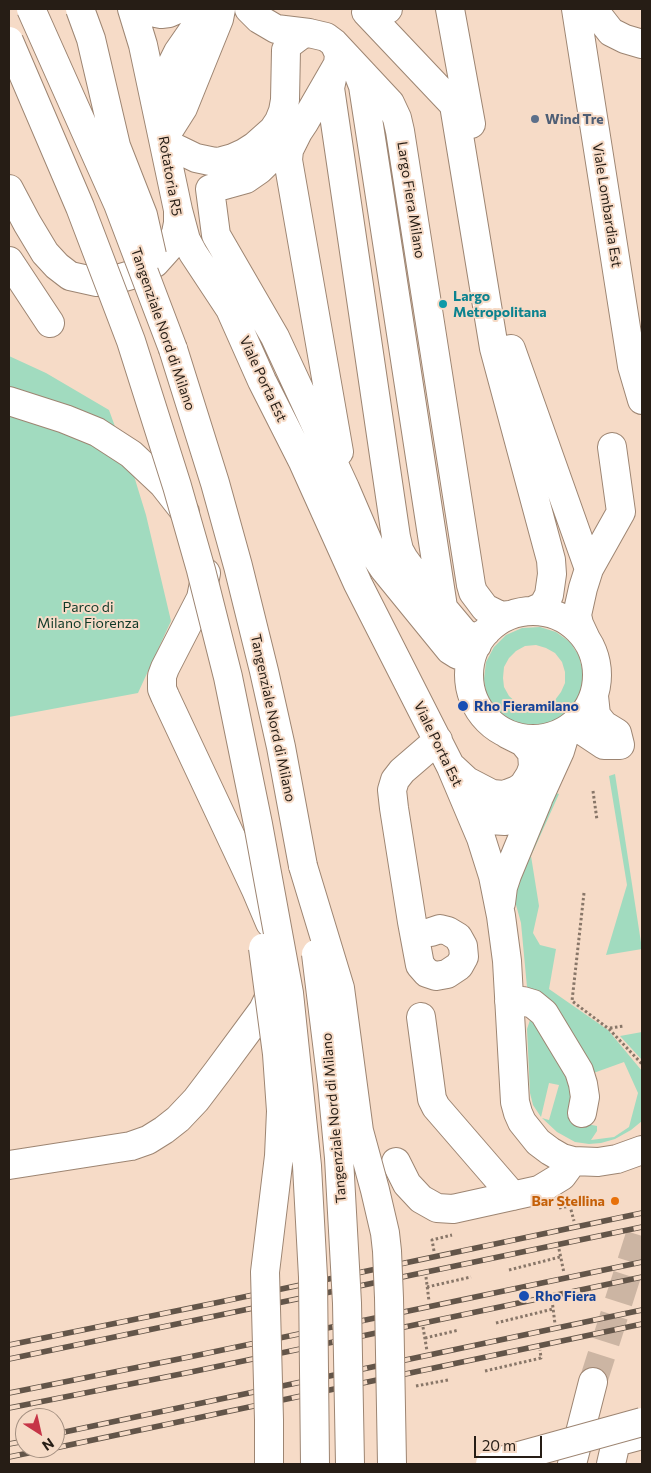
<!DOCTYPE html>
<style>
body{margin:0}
#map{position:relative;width:651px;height:1473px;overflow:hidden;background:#f6dbc7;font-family:Commissioner,sans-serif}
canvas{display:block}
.frame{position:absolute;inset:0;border:10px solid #261d15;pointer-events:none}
.north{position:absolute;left:15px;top:1408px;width:50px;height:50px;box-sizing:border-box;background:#f6dbc7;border:1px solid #a38f80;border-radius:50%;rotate:145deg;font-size:14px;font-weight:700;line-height:20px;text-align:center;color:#261d15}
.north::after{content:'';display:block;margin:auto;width:18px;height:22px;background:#c63547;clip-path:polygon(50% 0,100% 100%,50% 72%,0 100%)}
.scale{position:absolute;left:474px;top:1436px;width:68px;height:22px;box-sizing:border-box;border:2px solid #261d15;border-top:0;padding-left:6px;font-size:15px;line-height:18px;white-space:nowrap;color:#261d15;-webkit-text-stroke:4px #f6dbc7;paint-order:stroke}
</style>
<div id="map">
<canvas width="651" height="1473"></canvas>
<div class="frame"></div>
<div class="north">N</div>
<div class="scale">20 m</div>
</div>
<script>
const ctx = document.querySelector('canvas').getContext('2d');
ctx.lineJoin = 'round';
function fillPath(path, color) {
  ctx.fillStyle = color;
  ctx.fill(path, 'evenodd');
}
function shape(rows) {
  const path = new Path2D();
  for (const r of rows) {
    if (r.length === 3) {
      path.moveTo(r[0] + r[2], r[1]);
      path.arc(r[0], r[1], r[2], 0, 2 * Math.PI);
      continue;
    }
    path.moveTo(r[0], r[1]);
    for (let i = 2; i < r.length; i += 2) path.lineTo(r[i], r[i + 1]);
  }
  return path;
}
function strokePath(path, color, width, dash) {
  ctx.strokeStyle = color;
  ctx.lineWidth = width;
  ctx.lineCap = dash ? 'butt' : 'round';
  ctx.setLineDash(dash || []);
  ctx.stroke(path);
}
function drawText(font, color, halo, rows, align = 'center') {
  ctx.font = font + ' Commissioner,sans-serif';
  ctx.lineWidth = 4;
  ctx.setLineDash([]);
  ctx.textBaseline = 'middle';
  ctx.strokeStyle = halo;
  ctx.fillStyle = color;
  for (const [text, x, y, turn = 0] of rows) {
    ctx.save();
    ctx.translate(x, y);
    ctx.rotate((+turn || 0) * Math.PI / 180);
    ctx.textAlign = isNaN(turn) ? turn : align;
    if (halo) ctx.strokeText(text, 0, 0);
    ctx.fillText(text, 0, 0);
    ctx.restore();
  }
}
fillPath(shape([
 [9,356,46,373,109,410,117,432,9,388],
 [9,413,83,437,130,463,146,515,171,621,138,693,9,717],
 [540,627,556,632,570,642,579,656,583,673,581,690,576,703,567,714,555,722,542,726,527,726,514,722,502,715,493,705,486,693,484,679,486,662,494,647,506,635,522,628],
 [536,645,546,648,555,653,562,662,565,672,565,683,561,692,555,700,547,706,537,708,526,707,517,703,509,696,504,687,503,678,504,667,509,658,516,651,525,646],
 [615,774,642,949,606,955,627,885,609,776],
 [553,792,559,794,531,856,539,906,533,933,540,945,556,949,549,989,608,1030,642,1071,642,1121,631,1130,615,1139,601,1143,589,1144,575,1142,557,1132,542,1118,549,1120,559,1085,549,1083,541,1117,533,1105,530,1093,527,1029,530,1020,534,1019,573,1078,576,1104,571,1121,597,1126,597,1131,591,1140,614,1137,629,1127,638,1093,624,1062,588,1075,527,987,521,923,515,901,514,886],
 [642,1032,642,1060,620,1036]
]), '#a1dbbf');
strokePath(shape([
 [593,1382,642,1228]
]), '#ccb5a3', 28, [28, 14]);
const minor = shape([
 [147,9,151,12,161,14,169,13,178,9],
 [249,9,259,19,276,29,309,33],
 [388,9,366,12,454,105,494,348,551,560,552,574,549,595,543,606,532,611],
 [450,9,471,124],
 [576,9,632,366,642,400],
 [593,9,611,32,625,39,642,44],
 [334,43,339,54,338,64,304,123,298,132,259,170,246,179,210,189,216,235,275,337,345,488,372,551,384,569,450,650,458,655,463,654,477,645],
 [356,68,363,86,443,607],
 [333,74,330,88,396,537,399,550,404,559,417,577,464,633,472,637,477,637,486,632],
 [162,110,168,77,172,64,178,52,196,26,202,9],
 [298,132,289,150,288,160,339,452],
 [164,138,183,108,219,19,221,9],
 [165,143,196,158,215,162,222,161,233,158,244,153,255,146,273,130,279,121,283,111,285,100,286,50,289,44,301,35,309,33,326,37,334,43,390,103,397,118,400,131,471,585,473,592,485,608,501,616,510,615],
 [9,189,27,223,45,253,57,266,70,276,97,282,114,280,131,275,155,263,164,253,171,245,176,233,178,223,178,210,143,45,132,9],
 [178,210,186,240,193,253,230,309,262,381,303,462,358,584,451,767,481,838,493,876,501,916,507,961,515,1102,518,1113,522,1122,538,1142,550,1151,562,1158,573,1161,598,1162,617,1159,642,1150],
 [9,261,50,323],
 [511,349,589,569],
 [9,401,65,419,97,432,131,454,163,484,185,512],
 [206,573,201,598,165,668,162,676,162,689,165,696,256,890,270,923],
 [533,675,64],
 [586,639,579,624,577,615,583,588,589,569,621,512,612,447],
 [453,768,467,781,492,794,504,795,517,790,523,786,530,775,533,767,532,753,523,742,507,734],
 [468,805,477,815,483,818,489,820,505,821,521,815,533,804,540,795,560,751,566,731,575,728,580,729,604,745,620,745,617,733,604,725,596,715,594,696],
 [501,903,503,887,507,875,538,800],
 [431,932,440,929,448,931,458,937,463,946,464,957,459,966,447,974,436,976,427,973,420,965,412,922,394,808,392,790,395,780,402,771,438,740],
 [509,1001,523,1001,533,1004,544,1013,579,1071,583,1084,585,1097,582,1113],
 [421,1017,432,1099,436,1107,513,1196],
 [396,1162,407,1184,421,1199,437,1208,453,1209,539,1190,562,1176,573,1161],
 [9,1165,131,1146,148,1140,164,1130,178,1119,196,1100,218,1071,263,1010,273,989,275,983],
 [572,1464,593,1382],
 [611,1464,616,1442,642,1435]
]);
const highway = shape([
 [173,349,215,483,238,566,264,671,281,747,303,866]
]);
strokePath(minor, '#9d8572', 30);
strokePath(highway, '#9d8572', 30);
strokePath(shape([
 [593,791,597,820],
 [584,893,572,1001,609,1029,642,1064],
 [610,1028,624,1026],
 [559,1208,570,1206,574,1221],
 [559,1249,564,1273],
 [434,1251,432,1240,452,1235],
 [509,1270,560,1257],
 [426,1277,429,1301],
 [427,1287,471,1277],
 [552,1300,555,1324],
 [496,1323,553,1309],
 [423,1327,427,1351],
 [425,1338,459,1330],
 [485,1371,541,1358,540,1350],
 [416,1386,448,1380]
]), '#887668', 3, [2.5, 2.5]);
strokePath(minor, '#fff', 28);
strokePath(highway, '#fff', 28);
const rail = shape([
 [9,1345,215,1303,642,1213],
 [9,1359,642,1227],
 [9,1393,189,1357,642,1262],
 [9,1408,191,1372,642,1277],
 [55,1434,642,1310],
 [9,1444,25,1441],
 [55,1448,642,1324],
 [9,1457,53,1448]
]);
strokePath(rail, '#635549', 5.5);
strokePath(rail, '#f6dbc7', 4, [11]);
const minorBridge = shape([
 [490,1464,642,1422]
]);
const highwayBridge = shape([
 [31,9,118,204,173,349],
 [80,9,91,39,116,146,143,215,152,255],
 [9,41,80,207,131,341,177,486,201,570,228,677,258,824,289,993,307,1166,313,1277,315,1464],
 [303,866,340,988,359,1131,375,1190,385,1233,387,1251,389,1298,392,1464],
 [263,948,277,1054,281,1111,279,1156,265,1272,269,1420,269,1464],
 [316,954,332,1084,339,1158,347,1303,350,1464]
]);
strokePath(minorBridge, '#9d8572', 30, []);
strokePath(highwayBridge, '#9d8572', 30, []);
strokePath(minorBridge, '#fff', 28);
strokePath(highwayBridge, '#fff', 28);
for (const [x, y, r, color] of [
 [535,119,5,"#5c6f8a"],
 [443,304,5,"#0f9aa8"],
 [463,706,6,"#1a4fb4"],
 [615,1201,5,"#e8710a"],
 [524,1296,6,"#1a4fb4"]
]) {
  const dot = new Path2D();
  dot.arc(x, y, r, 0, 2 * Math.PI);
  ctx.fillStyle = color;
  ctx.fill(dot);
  strokePath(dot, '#f6dbc7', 2);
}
drawText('bold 14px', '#4e5e75', '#f6dbc7', [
 ["Wind Tre",545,119]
], 'left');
drawText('14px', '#261d15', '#f6dbc7', [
 ["Rotatoria R5",170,176,80],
 ["Largo Fiera Milano",411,200,81],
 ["Viale Lombardia Est",607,205,81],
 ["Tangenziale Nord di Milano",163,329,71],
 ["Viale Porta Est",263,379,65],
 ["Tangenziale Nord di Milano",273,718,78],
 ["Viale Porta Est",438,744,64],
 ["Tangenziale Nord di Milano",334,1118,-95]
]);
drawText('bold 14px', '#0d838f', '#f6dbc7', [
 ["Largo",453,296],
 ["Metropolitana",453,312]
], 'left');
drawText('14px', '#0f3827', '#f6dbc7', [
 ["Parco di",88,607],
 ["Milano Fiorenza",88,623]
]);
drawText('bold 14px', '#164399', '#f6dbc7', [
 ["Rho Fieramilano",474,706],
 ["Rho Fiera",535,1296]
], 'left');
drawText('bold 14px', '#c56008', '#f6dbc7', [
 ["Bar Stellina",605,1201]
], 'right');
</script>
